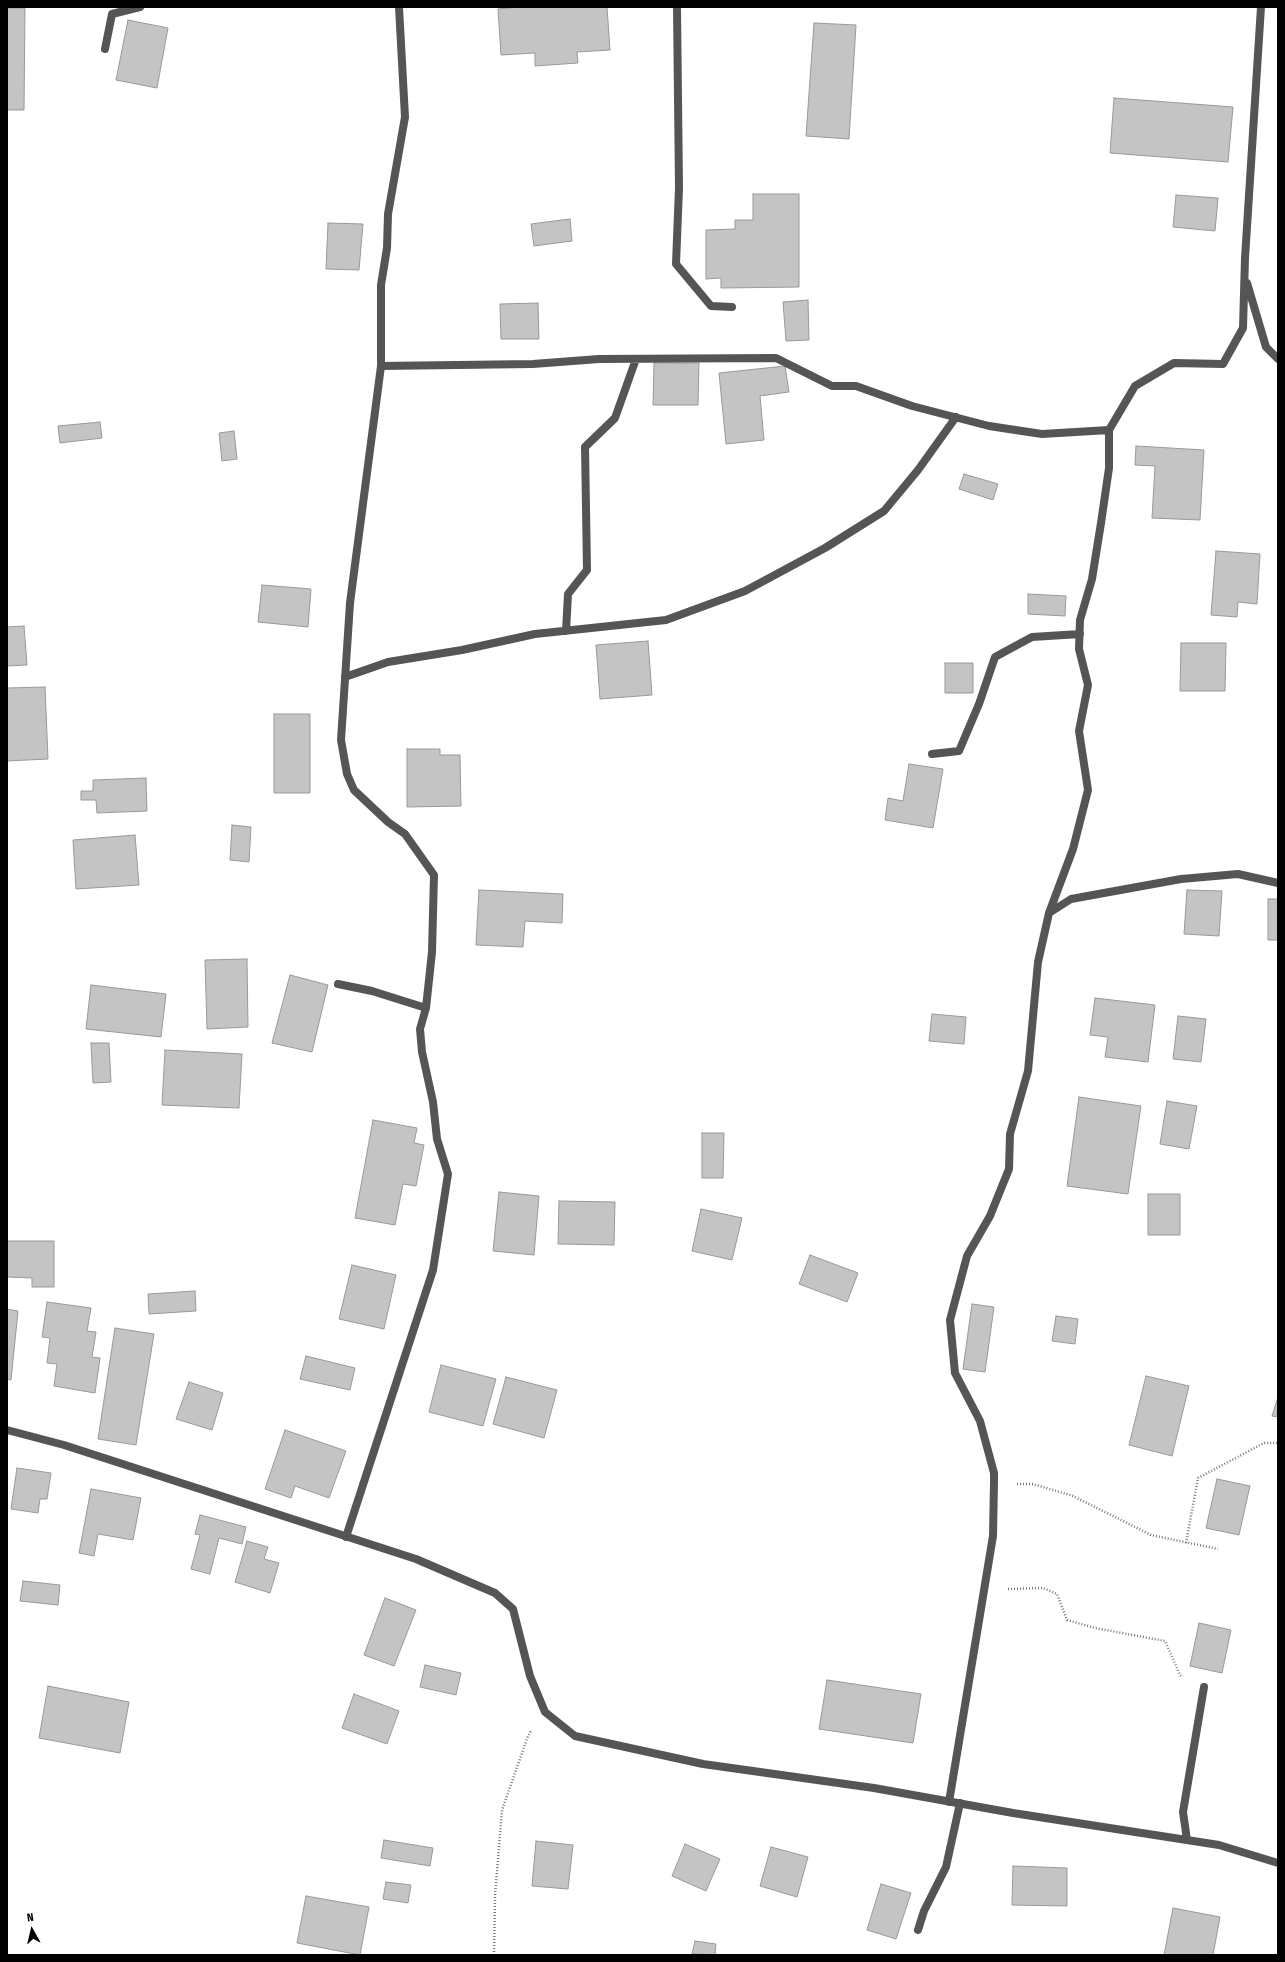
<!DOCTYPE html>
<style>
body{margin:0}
#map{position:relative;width:1285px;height:1962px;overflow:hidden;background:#fff;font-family:"Fira Sans Condensed",sans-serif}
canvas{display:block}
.frame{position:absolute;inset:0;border:8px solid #000;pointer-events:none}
.north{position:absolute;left:12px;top:1910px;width:40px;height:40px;-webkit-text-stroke:3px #fff;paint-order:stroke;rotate:352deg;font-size:11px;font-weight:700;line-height:16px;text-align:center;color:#000}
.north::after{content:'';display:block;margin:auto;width:14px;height:18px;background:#000;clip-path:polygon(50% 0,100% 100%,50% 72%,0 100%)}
</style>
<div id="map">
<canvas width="1285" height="1962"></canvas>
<div class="frame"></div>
<div class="north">N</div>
</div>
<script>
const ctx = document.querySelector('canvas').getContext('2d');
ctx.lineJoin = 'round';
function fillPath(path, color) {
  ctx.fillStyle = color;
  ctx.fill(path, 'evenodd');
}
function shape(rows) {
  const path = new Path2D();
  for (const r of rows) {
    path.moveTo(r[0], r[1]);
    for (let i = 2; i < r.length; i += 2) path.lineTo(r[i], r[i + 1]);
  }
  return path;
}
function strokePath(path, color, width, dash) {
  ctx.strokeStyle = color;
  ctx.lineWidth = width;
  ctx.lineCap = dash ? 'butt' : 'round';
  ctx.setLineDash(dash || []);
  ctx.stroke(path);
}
const building = shape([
 [521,7,607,7,610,50,577,52,578,63,535,66,535,53,501,55,498,9,521,7],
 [7,8,25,8,24,110,7,110,7,8],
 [128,20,168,28,157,88,116,80,128,20],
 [814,23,856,25,849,139,806,136,814,23],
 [1114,98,1233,107,1228,162,1110,153,1114,98],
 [753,194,799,194,799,287,721,288,721,278,706,279,706,230,735,229,735,220,753,220,753,194],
 [1176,195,1218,198,1215,231,1173,227,1176,195],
 [570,219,572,241,534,246,531,224,570,219],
 [328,223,363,224,359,270,326,269,328,223],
 [808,300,809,340,786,341,783,302,808,300],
 [538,303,539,339,501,339,500,304,538,303],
 [654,363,699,363,698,405,653,405,654,363],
 [785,366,789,392,760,396,764,440,726,444,719,373,785,366],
 [100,422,102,438,60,443,58,426,100,422],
 [234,431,237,459,222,461,219,433,234,431],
 [1136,446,1204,450,1200,520,1152,518,1155,466,1135,465,1136,446],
 [964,474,998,484,993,500,959,489,964,474],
 [1216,551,1260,554,1257,604,1238,602,1237,617,1211,615,1216,551],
 [262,585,311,589,308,627,258,622,262,585],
 [1028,594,1066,596,1065,616,1028,614,1028,594],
 [24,626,27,665,7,666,7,627,24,626],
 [648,641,652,695,600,699,596,645,648,641],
 [1181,643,1226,643,1225,691,1180,691,1181,643],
 [945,663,973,663,973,693,945,693,945,663],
 [45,687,48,759,7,761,7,688,45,687],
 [274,714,310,714,310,793,274,793,274,714],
 [407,749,440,749,440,755,460,755,461,806,407,807,407,749],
 [909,764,943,769,933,828,885,820,888,798,903,801,909,764],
 [146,778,147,811,97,813,96,800,81,800,81,791,93,791,93,780,146,778],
 [232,825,251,827,249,862,230,860,232,825],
 [135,835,139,885,76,889,73,840,135,835],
 [479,890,563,894,562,923,525,921,523,947,476,945,479,890],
 [1187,890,1222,891,1219,936,1184,934,1187,890],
 [1268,899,1278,899,1278,940,1268,940,1268,899],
 [247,959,248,1027,207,1029,205,960,247,959],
 [290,975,328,985,312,1052,272,1043,290,975],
 [91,985,166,994,161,1037,86,1029,91,985],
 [1095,998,1155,1005,1148,1062,1105,1057,1108,1037,1090,1035,1095,998],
 [932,1014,966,1017,964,1044,929,1041,932,1014],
 [1178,1016,1206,1019,1201,1062,1173,1059,1178,1016],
 [91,1043,109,1043,111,1082,93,1083,91,1043],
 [165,1050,242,1054,239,1108,162,1105,165,1050],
 [1079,1097,1141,1106,1128,1194,1067,1186,1079,1097],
 [1167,1101,1197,1106,1189,1149,1160,1144,1167,1101],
 [373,1120,417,1128,414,1143,424,1145,416,1186,403,1184,395,1225,355,1218,373,1120],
 [702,1133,724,1133,723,1178,702,1178,702,1133],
 [499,1192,539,1196,534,1255,493,1251,499,1192],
 [1148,1194,1180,1194,1180,1235,1148,1235,1148,1194],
 [559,1201,615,1202,614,1245,558,1244,559,1201],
 [701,1209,742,1218,732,1260,692,1251,701,1209],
 [7,1241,54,1241,54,1287,32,1287,32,1278,7,1277,7,1241],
 [810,1255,858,1273,847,1302,799,1284,810,1255],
 [352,1265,396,1275,384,1329,339,1319,352,1265],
 [195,1291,196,1311,149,1314,148,1294,195,1291],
 [47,1302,91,1308,87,1331,96,1332,92,1357,100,1358,95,1393,54,1386,57,1364,47,1363,50,1338,42,1337,47,1302],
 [972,1304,994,1307,985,1372,963,1369,972,1304],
 [7,1309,18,1311,11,1380,7,1379,7,1309],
 [1056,1316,1078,1319,1075,1344,1052,1341,1056,1316],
 [115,1328,154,1334,136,1445,98,1439,115,1328],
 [306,1356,355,1368,350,1390,300,1379,306,1356],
 [441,1365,496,1379,483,1426,429,1412,441,1365],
 [1146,1376,1189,1386,1172,1456,1129,1445,1146,1376],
 [506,1377,557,1390,544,1438,493,1424,506,1377],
 [189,1382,223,1393,212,1430,176,1419,189,1382],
 [1278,1397,1278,1417,1272,1416,1278,1397],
 [285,1430,346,1451,329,1498,295,1486,291,1498,265,1489,285,1430],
 [17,1468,51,1473,47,1499,40,1499,38,1513,11,1509,17,1468],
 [1217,1479,1250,1486,1239,1535,1206,1528,1217,1479],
 [91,1489,141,1498,133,1540,98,1534,94,1556,79,1553,91,1489],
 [200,1515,246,1527,242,1544,219,1538,210,1574,191,1569,200,1535,195,1534,200,1515],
 [247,1541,268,1547,264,1559,279,1563,270,1593,235,1582,247,1541],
 [23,1581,60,1585,58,1605,20,1601,23,1581],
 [385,1598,416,1610,394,1666,364,1655,385,1598],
 [1199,1623,1231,1630,1222,1673,1190,1666,1199,1623],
 [425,1665,461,1673,456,1695,420,1687,425,1665],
 [827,1680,921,1694,913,1743,819,1729,827,1680],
 [48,1686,129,1702,120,1753,39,1738,48,1686],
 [354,1694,399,1711,387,1744,342,1728,354,1694],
 [384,1840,433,1848,430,1866,381,1858,384,1840],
 [536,1841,573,1845,568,1889,532,1886,536,1841],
 [685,1844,720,1859,706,1891,672,1876,685,1844],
 [771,1847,808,1857,797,1897,760,1886,771,1847],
 [1013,1866,1067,1868,1067,1906,1012,1905,1013,1866],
 [386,1882,411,1885,408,1903,383,1899,386,1882],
 [881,1884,911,1893,896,1939,867,1930,881,1884],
 [306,1896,369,1907,360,1955,297,1943,306,1896],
 [1173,1908,1220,1917,1213,1955,1164,1955,1173,1908],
 [695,1941,716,1944,715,1954,721,1955,692,1954,695,1941]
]);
fillPath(building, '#c4c4c4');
strokePath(building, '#999', 1);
strokePath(shape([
 [1017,1484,1033,1484,1073,1496,1151,1535,1218,1549],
 [1186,1543,1198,1478,1264,1443,1278,1443],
 [1008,1589,1043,1588,1057,1594,1067,1620,1095,1628,1165,1641,1180,1675,1183,1677],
 [494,1955,495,1896,502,1810,528,1736,531,1731]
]), '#777', 2.5, [1, 2]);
strokePath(shape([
 [677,7,679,188,676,264,711,306,732,307],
 [105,49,112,14,140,7],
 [1247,283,1266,347,1278,359],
 [381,366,533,364,599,359,776,358,832,386,856,386,912,406,989,426,1042,434,1109,430],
 [566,631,568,594,587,570,585,447,615,418,636,359],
 [345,677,388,662,462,650,535,634,666,620,745,591,825,548,884,511,918,470,956,417],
 [932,754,959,751,979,704,995,657,1032,637,1080,634],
 [1049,913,1073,849,1088,790,1079,731,1088,685,1079,649,1080,620,1092,579,1101,523,1109,468,1109,430,1135,386,1174,363,1223,364,1243,328,1245,258,1261,7],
 [338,984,372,991,426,1008],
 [7,1430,64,1445,416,1559,495,1593,513,1609,530,1676,545,1712,575,1736,703,1764,874,1788,1013,1813,1219,1845,1278,1863],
 [346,1537,433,1270,448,1174,437,1139,433,1102,422,1052,420,1029,426,1008,432,952,434,875,405,834,388,822,354,790,347,774,341,740,350,603,381,366,381,285,387,248,388,214,405,117,399,7],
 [949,1802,993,1536,994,1482,994,1473,980,1421,955,1373,950,1320,967,1256,990,1216,1009,1169,1010,1134,1028,1071,1038,962,1049,913,1071,899,1181,879,1238,874,1278,883],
 [1187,1840,1183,1812,1204,1687],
 [918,1930,924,1911,946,1867,960,1803]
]), '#555', 8);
</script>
